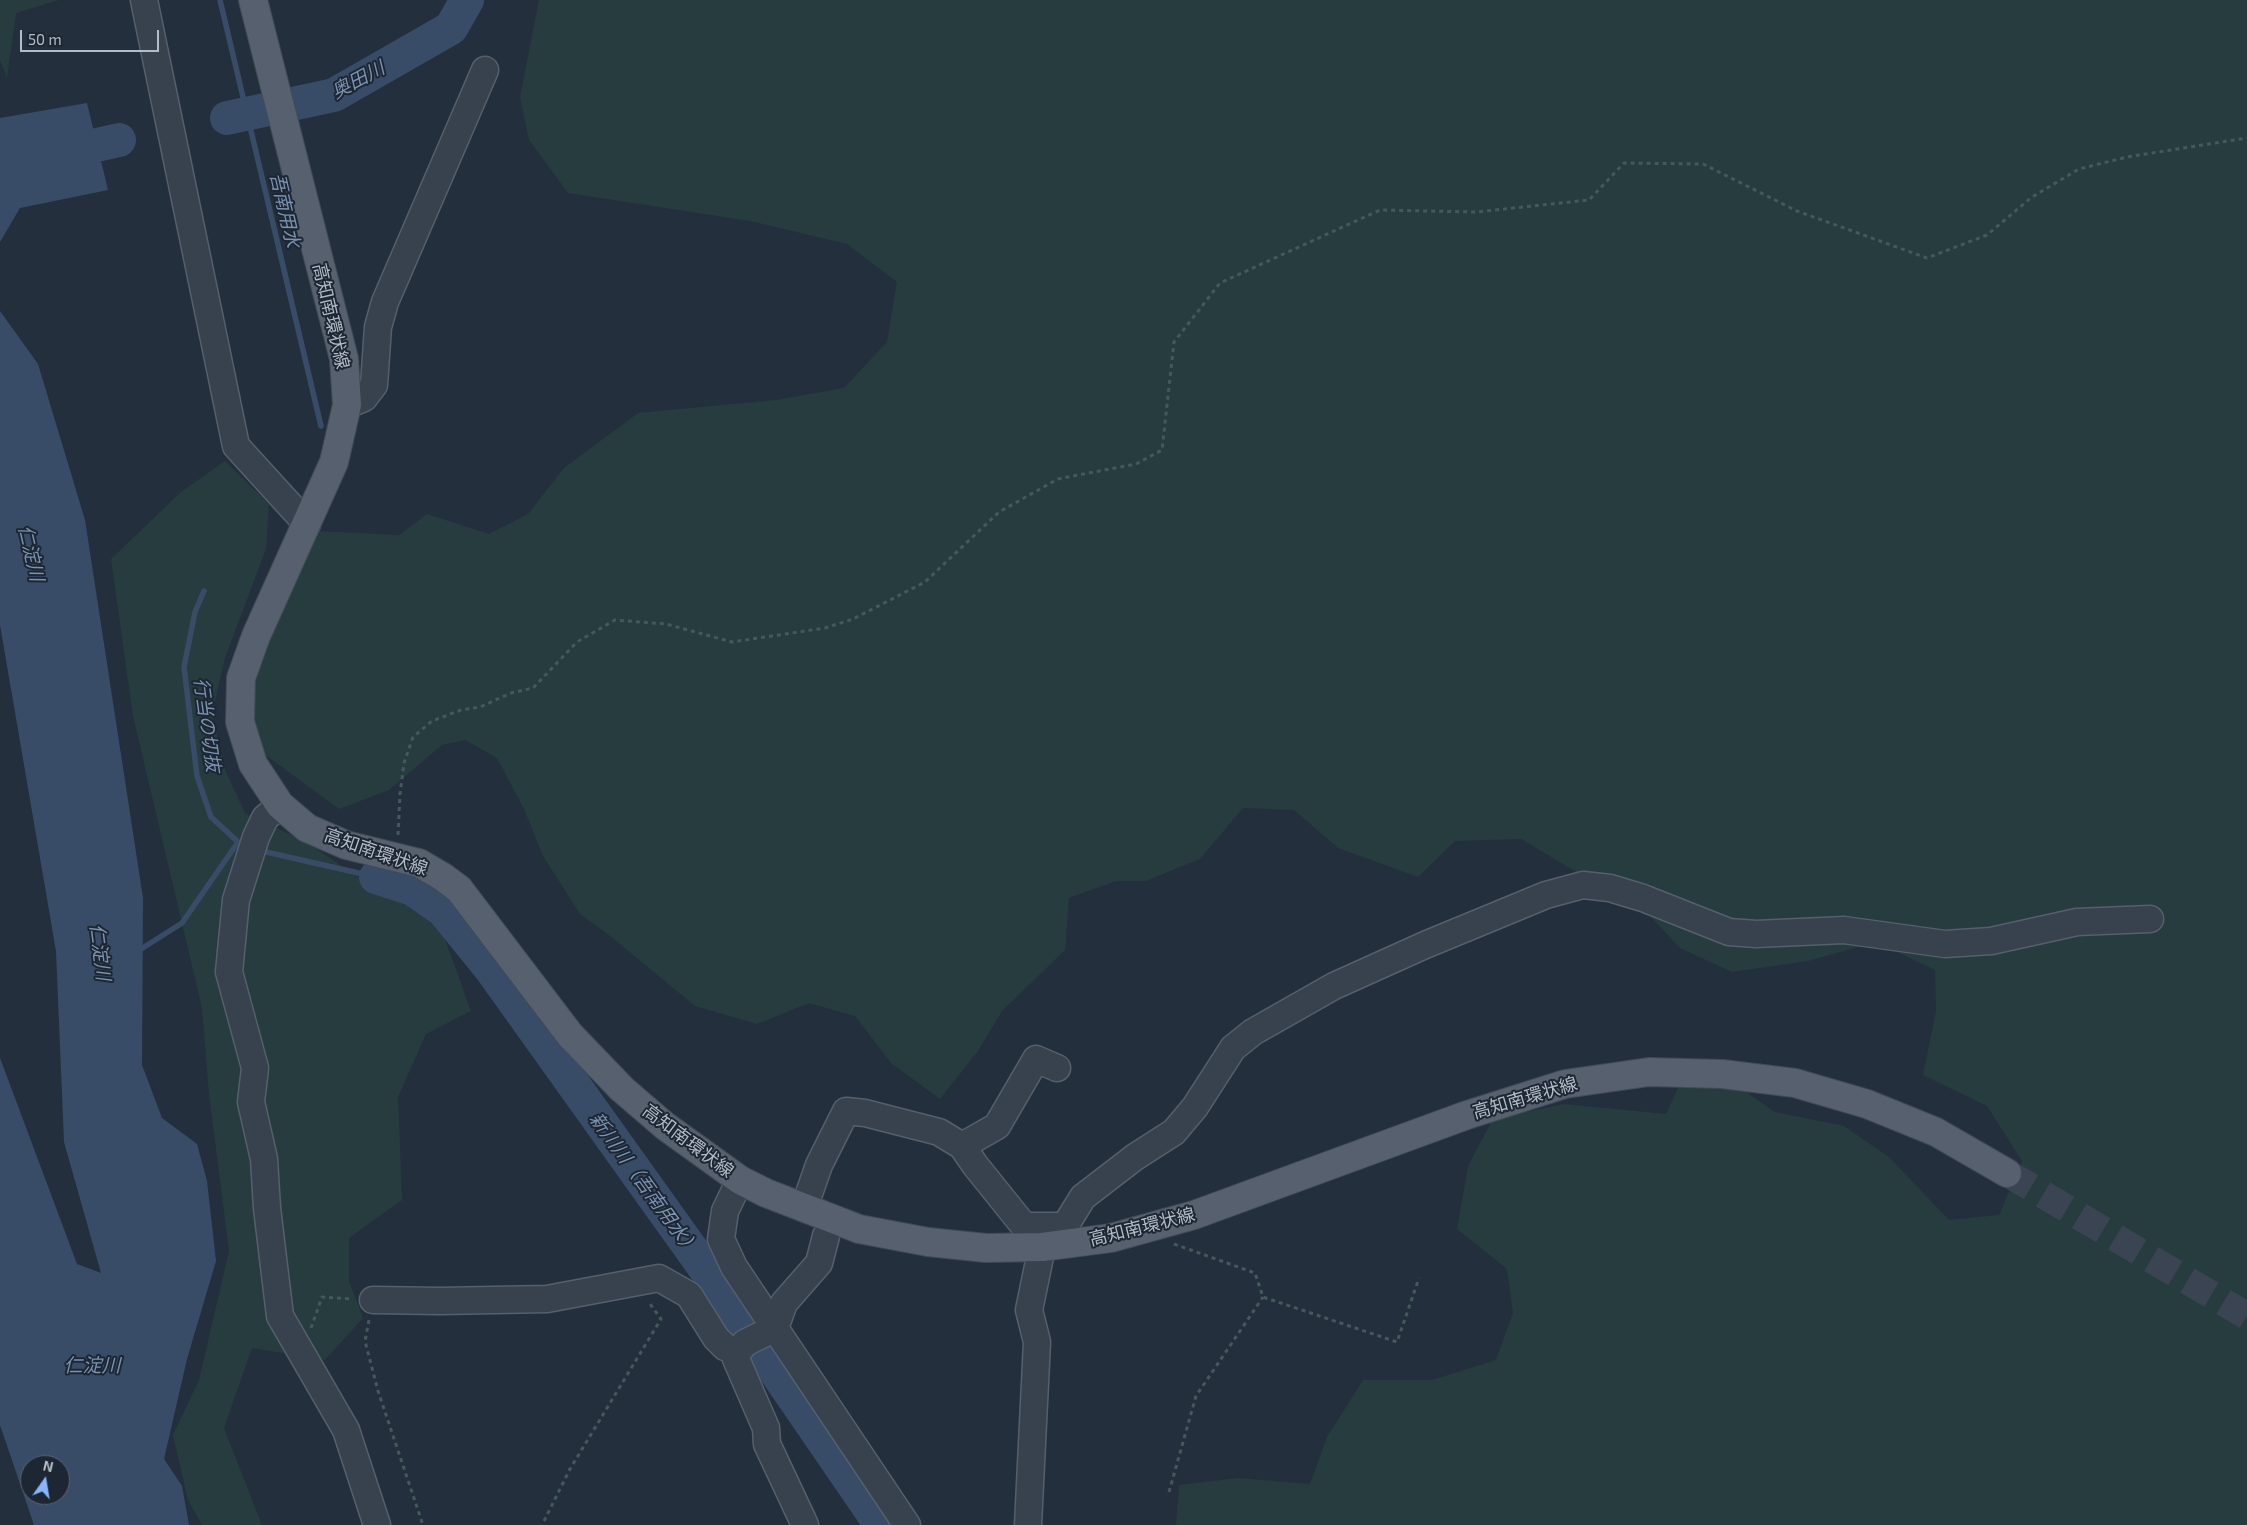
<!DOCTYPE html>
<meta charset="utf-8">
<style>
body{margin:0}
#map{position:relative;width:2247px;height:1525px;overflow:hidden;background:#242f3e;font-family:"Exo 2",sans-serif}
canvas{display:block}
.north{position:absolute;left:20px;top:1455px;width:50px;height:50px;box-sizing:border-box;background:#1d2633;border:1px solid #59626f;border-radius:50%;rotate:13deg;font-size:14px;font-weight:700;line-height:20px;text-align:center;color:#b4bcc9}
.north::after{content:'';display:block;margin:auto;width:18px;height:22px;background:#8ab4f8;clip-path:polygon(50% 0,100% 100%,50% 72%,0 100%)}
.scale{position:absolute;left:20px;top:30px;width:139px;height:22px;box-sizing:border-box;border:2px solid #b4bcc9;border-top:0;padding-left:6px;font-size:15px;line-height:18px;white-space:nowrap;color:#b4bcc9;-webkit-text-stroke:4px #1d2633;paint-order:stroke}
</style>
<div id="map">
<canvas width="2247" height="1525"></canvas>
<div class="north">N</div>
<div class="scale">50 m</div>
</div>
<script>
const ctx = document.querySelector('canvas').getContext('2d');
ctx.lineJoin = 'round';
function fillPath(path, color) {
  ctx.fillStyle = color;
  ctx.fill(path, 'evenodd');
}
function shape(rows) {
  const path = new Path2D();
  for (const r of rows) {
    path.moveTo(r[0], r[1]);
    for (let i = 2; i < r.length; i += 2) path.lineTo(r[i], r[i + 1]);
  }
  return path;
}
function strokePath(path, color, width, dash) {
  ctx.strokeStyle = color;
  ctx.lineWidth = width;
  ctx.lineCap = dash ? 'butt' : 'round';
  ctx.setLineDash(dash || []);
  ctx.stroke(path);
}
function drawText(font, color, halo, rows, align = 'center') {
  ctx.font = font + ' "Exo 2","Noto Sans JP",sans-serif';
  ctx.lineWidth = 4;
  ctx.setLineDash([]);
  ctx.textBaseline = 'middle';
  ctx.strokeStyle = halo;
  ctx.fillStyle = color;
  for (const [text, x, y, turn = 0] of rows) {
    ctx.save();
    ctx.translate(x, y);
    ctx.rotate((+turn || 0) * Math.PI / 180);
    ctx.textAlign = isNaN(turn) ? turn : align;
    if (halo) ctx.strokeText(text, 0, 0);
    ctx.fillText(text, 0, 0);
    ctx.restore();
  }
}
fillPath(shape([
 [0,0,59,0,16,13,7,78,0,60],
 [539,0,2247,0,2247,1525,1176,1525,1179,1485,1238,1478,1310,1484,1327,1437,1363,1380,1432,1380,1496,1360,1513,1313,1507,1269,1457,1229,1468,1166,1493,1119,1564,1104,1666,1114,1679,1086,1736,1085,1775,1112,1844,1126,1889,1157,1949,1220,1999,1215,2022,1161,1987,1106,1923,1075,1936,1011,1935,970,1876,942,1808,961,1732,972,1680,948,1650,916,1521,839,1455,841,1418,877,1338,848,1294,810,1243,808,1200,859,1146,881,1116,881,1069,898,1065,950,1002,1011,978,1051,940,1099,891,1063,855,1016,809,1003,757,1024,695,1006,609,935,580,914,543,856,524,809,497,758,465,740,442,745,389,790,339,809,256,748,252,700,267,630,315,531,399,535,427,514,489,534,528,514,564,468,638,413,776,400,844,388,887,342,897,282,847,244,750,221,568,193,529,140,520,97],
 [225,461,269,504,266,549,225,658,212,714,225,770,245,813,306,842,361,879,402,896,442,931,471,1011,426,1034,398,1097,402,1200,349,1238,349,1281,363,1318,325,1360,252,1348,224,1428,262,1525,202,1525,188,1500,173,1435,199,1380,229,1251,209,1094,202,1008,133,716,111,559,181,492]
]), '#263c3f');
fillPath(shape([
 [87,103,108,190,20,208,0,242,0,118],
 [0,311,38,364,85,520,143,898,142,1065,162,1118,197,1144,207,1181,216,1261,187,1359,164,1459,182,1486,189,1525,34,1525,0,1425,0,1058,77,1264,101,1273,64,1142,56,951,0,625],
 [30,1465,60,1465,60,1495,30,1495]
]), '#394c67');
strokePath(shape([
 [220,0,321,426],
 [204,591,195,612,184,667,197,776,211,817,238,842,246,845],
 [262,851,376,877],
 [138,951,182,923,238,842]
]), '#394c67', 5.5);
strokePath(shape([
 [227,118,334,95,451,28,467,0],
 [0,167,119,140],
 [376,877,413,889,443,910,491,969,704,1267,881,1525]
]), '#394c67', 34);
strokePath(shape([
 [2007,1173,2247,1316]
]), '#3a4453', 28, [28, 14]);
const minor = shape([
 [144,0,236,446,307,524],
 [347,405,364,398,374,385,378,327,385,302,485,70],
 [280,805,265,818,256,837,236,900,229,972,255,1068,251,1102,264,1159,267,1208,280,1316,346,1430,377,1525],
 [962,1146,997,1126,1036,1059,1057,1068],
 [740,1180,725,1211,721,1239,734,1267,907,1525],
 [804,1208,819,1165,846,1111,865,1113,939,1132,962,1146,975,1165,1024,1226,1065,1226,1083,1197,1135,1157,1174,1132,1195,1107,1233,1048,1253,1032,1334,986,1425,945,1546,895,1583,885,1610,888,1643,898,1729,932,1756,934,1844,930,1945,944,1991,941,2077,922,2150,919],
 [373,1300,440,1301,547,1299,659,1278,689,1295,716,1338,725,1347,738,1352,745,1343,775,1328,784,1303,819,1263,826,1236],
 [738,1352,736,1359,766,1428,767,1444,805,1525],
 [1028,1525,1037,1342,1029,1310,1042,1247,1042,1227]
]);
const major = shape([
 [253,0,344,359,347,405,334,462,256,636,241,678,240,722,253,764,280,805,307,828,346,845,419,863,443,877,459,889,570,1035,622,1089,665,1126,740,1180,766,1193,859,1229,928,1242,986,1248,1042,1247,1111,1238,1194,1215,1467,1115,1565,1084,1649,1072,1722,1074,1795,1083,1867,1104,1936,1132,2007,1173]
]);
strokePath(minor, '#565f6c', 29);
strokePath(major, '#414a57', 30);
strokePath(shape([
 [398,835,400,794,404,763,413,737,432,721,461,710,480,707,511,693,533,688,577,642,615,620,666,624,732,642,825,628,853,619,925,582,999,512,1058,479,1136,464,1162,450,1174,342,1220,283,1380,210,1476,212,1589,200,1624,163,1703,164,1797,211,1927,258,1987,235,2032,197,2079,169,2127,157,2247,138],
 [1174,1244,1255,1273,1263,1297,1397,1342,1419,1278],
 [369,1320,365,1341,378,1391,423,1525],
 [311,1328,322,1297,353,1299],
 [1169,1492,1196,1396,1263,1297],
 [544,1521,570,1469,661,1319,648,1301]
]), '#44595c', 3, [4, 4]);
strokePath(minor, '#38414e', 26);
strokePath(major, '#56606e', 28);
drawText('18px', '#b4bcc9', '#1d2633', [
 ["高知南環状線",331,316,77],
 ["高知南環状線",376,852,19],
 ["高知南環状線",1525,1098,-16],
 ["高知南環状線",688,1141,37],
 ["高知南環状線",1142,1227,-14]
]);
drawText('italic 19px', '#7c92b1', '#1d2633', [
 ["奥田川",358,80,-28],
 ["吾南用水",285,210,77],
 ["仁淀川",31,553,77],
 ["行当の切抜",207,725,82],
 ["仁淀川",100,952,83],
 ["新川川（吾南用水）",644,1184,54],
 ["仁淀川",92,1366]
]);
</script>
